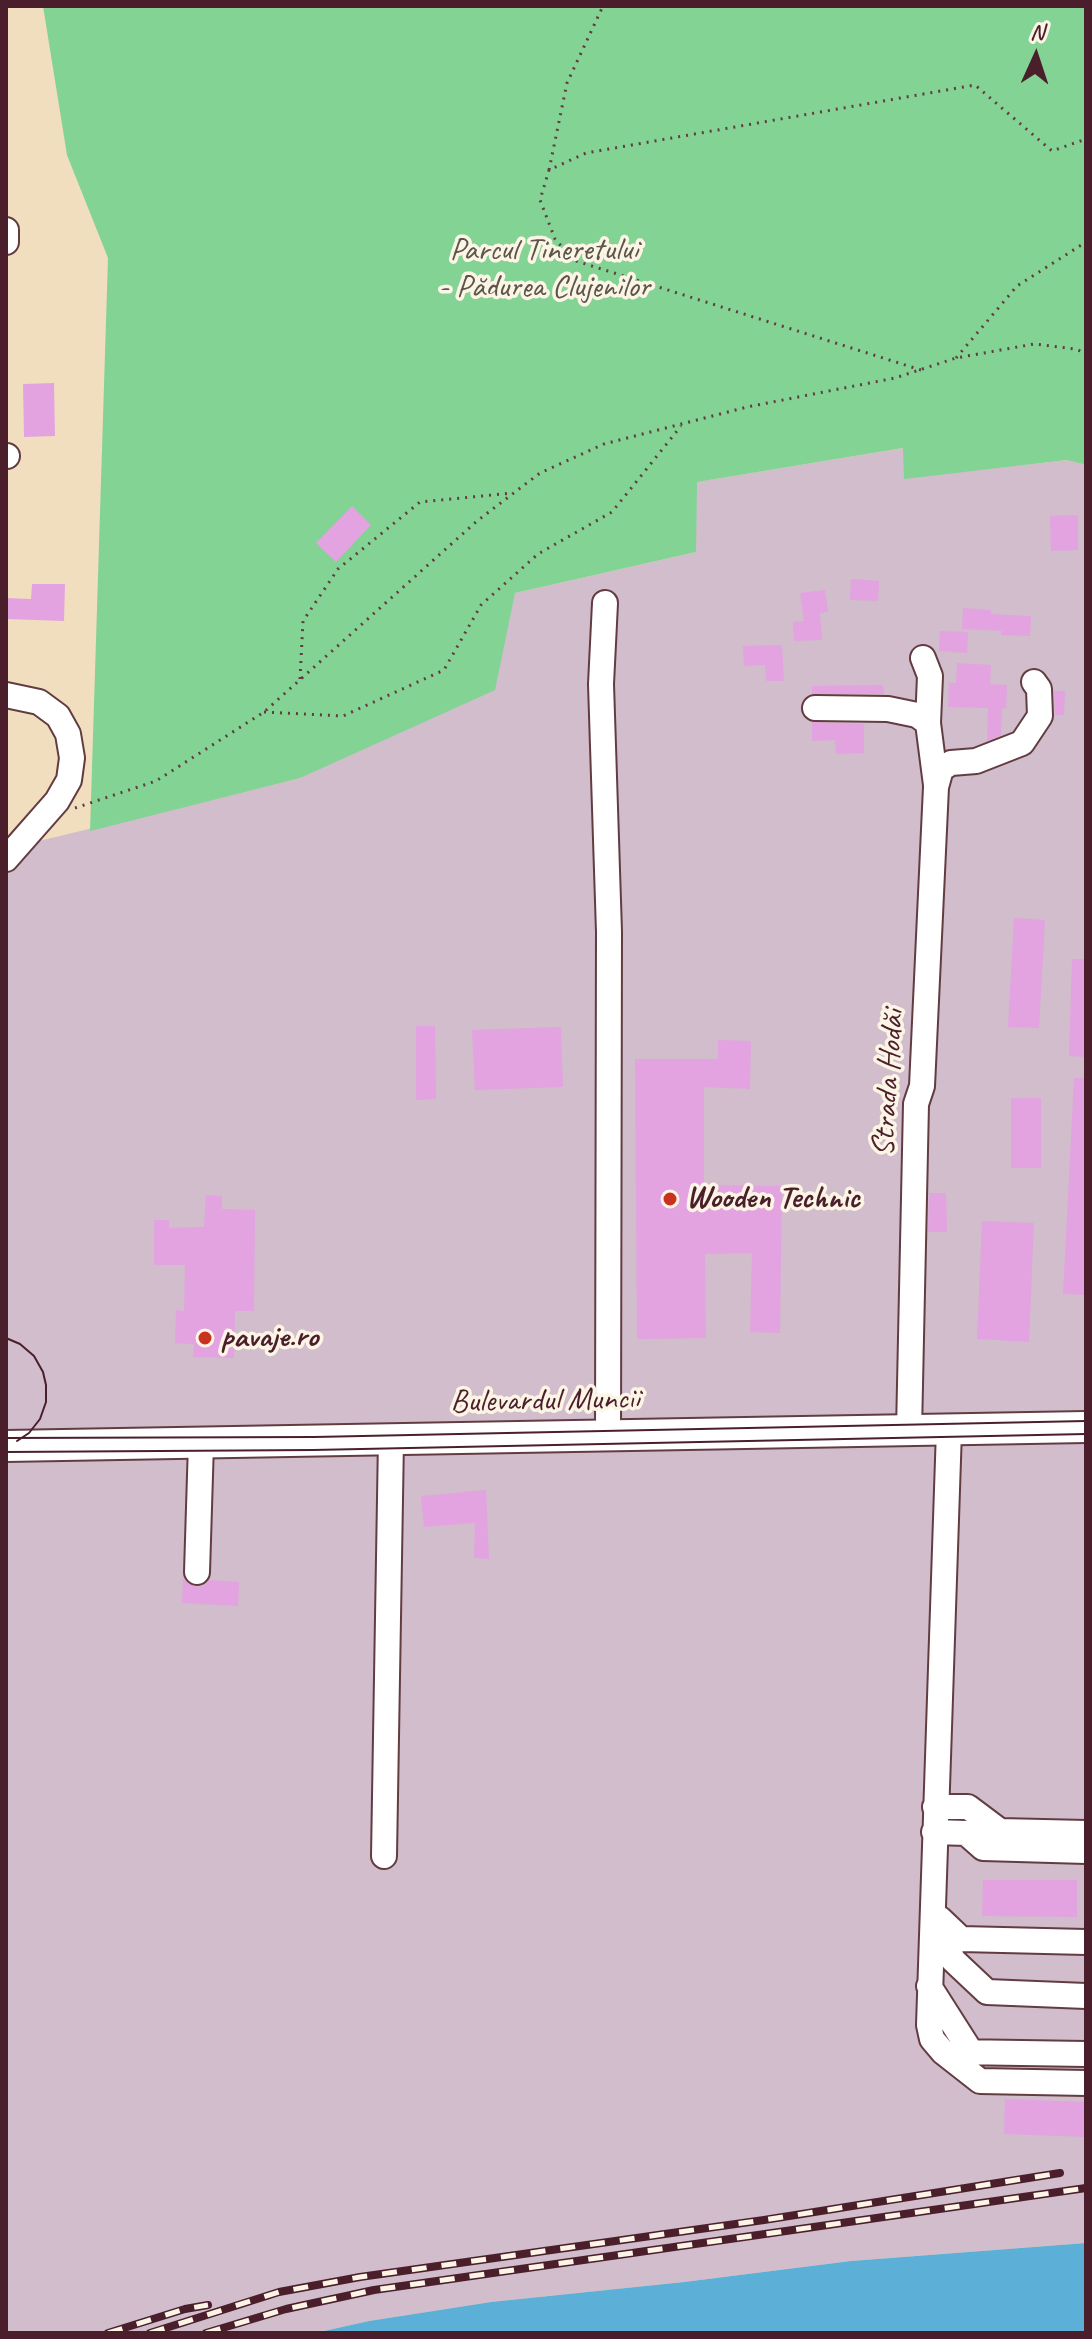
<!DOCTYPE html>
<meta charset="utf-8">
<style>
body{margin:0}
#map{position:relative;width:1092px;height:2339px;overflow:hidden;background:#f1debe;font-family:Caveat,sans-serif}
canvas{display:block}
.frame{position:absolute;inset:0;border:8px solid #4a1f2b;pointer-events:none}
.north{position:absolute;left:996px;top:16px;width:80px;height:80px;-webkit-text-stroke:6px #fcf5e5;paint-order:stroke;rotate:3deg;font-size:22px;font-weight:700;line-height:32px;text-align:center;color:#4a1f2b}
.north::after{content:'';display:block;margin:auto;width:28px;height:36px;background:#4a1f2b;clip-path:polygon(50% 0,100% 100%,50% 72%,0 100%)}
</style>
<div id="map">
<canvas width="1092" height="2339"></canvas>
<div class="frame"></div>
<div class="north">N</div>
</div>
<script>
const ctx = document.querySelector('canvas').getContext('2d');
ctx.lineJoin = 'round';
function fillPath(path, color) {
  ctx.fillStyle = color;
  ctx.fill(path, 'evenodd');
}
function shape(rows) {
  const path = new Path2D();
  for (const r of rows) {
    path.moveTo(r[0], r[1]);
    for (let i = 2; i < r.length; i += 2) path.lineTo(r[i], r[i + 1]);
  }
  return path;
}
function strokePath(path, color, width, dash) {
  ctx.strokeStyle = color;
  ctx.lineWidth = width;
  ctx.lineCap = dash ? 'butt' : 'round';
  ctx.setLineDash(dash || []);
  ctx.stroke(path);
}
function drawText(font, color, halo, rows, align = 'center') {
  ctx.font = font + ' Caveat,sans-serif';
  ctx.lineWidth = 7;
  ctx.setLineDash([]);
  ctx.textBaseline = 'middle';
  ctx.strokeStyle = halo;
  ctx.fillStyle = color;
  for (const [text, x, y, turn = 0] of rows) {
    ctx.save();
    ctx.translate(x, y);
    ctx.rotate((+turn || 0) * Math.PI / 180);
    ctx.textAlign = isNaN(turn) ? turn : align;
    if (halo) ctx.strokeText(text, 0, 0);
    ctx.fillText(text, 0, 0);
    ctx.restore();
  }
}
fillPath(shape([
 [904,448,904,478,1068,460,1086,465,1086,2243,851,2261,684,2282,491,2302,369,2321,315,2333,6,2333,6,849,300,778,515,593,696,552,696,482]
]), '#d1bdcb');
fillPath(shape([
 [43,6,1086,6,1086,465,1067,460,904,479,903,448,697,482,696,552,515,593,495,690,300,778,90,831,108,258,67,155]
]), '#82d394');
fillPath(shape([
 [1086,2243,1086,2333,315,2333,369,2321,491,2302,684,2282,851,2261]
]), '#5cb0d8');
fillPath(shape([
 [54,383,55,436,24,437,23,384],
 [352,506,371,525,336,562,316,543],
 [1078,515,1078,550,1051,551,1050,516],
 [851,579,879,581,878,601,850,600],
 [32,584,65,584,64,621,6,619,6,598,31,599],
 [825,590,828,612,820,613,822,640,794,641,793,622,804,621,800,593],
 [963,608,991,610,991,614,1031,616,1030,636,1001,635,1002,631,962,629],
 [940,631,968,632,967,653,939,651],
 [782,645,784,681,766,681,765,665,744,666,743,646],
 [957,663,991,665,990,684,1007,685,1006,709,1002,708,1001,735,987,741,988,708,948,707,949,683,956,683],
 [883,685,884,694,812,694,812,686],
 [1054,691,1065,691,1064,715,1055,715],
 [812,722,864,724,864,753,836,754,835,740,812,741],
 [1014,918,1045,920,1039,1028,1008,1027],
 [1072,959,1086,959,1086,1057,1069,1056],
 [416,1026,435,1026,436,1099,416,1100],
 [561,1027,563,1087,475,1090,472,1030],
 [718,1040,751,1041,750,1089,704,1087,704,1185,782,1186,780,1333,750,1332,752,1253,705,1254,706,1338,637,1339,635,1059,718,1059],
 [1074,1078,1086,1078,1086,1295,1063,1294],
 [1011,1098,1041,1098,1041,1168,1011,1168],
 [929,1193,946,1193,947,1232,928,1232],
 [206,1195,222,1196,222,1209,255,1210,254,1311,235,1311,234,1358,193,1357,194,1344,175,1343,176,1310,184,1311,185,1265,154,1265,154,1220,169,1220,169,1228,204,1227],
 [982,1221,1034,1223,1029,1342,977,1339],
 [486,1490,489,1559,474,1558,475,1523,424,1527,421,1496],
 [183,1579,196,1587,203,1586,209,1580,239,1582,238,1606,182,1603],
 [983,1880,1077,1880,1077,1917,982,1916],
 [1005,2099,1086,2102,1086,2137,1004,2134]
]), '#e2a3e0');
const minor = shape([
 [6,230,6,242],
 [6,456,7,456],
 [605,603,601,684,609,932,608,1436],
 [923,658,930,676,928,723,936,785],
 [6,695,39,702,58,716,68,734,72,758,69,780,57,801,6,859],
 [815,708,888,709,917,715,928,723],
 [949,1430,929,2025,932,2039,943,2052,980,2081,1086,2083],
 [909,1431,916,1104,922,1086,936,787,941,769,951,763,976,761,1022,743,1040,716,1039,689,1034,682],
 [197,1572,201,1443],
 [935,1807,968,1807,1000,1831,1086,1833],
 [934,1832,966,1833,983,1848,1086,1851],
 [384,1856,391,1439],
 [935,1918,953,1960,987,1992,1086,1996],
 [940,1919,961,1939,1086,1942],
 [929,1986,971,2052],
 [957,2052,1086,2054]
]);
const major = shape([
 [6,1446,1086,1427]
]);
strokePath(minor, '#633c41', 28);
strokePath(major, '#633c41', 34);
strokePath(shape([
 [549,170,567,83,603,6],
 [956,358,1017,286,1086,242],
 [921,370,573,260,555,239,540,200,549,170,586,153,975,85,1052,151,1086,139],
 [300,679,303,621,338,569,420,502,513,493],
 [264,712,343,716,444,670,481,605,538,554,612,512,681,426],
 [75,808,156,781,264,712,477,521,540,473,604,444,747,407,895,378,956,358,1034,344,1075,349,1086,353]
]), '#633c41', 3, [2, 6]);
strokePath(minor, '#fff', 24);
strokePath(major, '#fff', 30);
strokePath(shape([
 [6,1338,20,1344,34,1356,43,1372,46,1385,46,1402,40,1419,29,1433,17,1441],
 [6,1438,314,1437,1086,1421],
 [6,1452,313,1450,1086,1434]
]), '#4a1f2b', 2);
const rail = shape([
 [108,2333,185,2309,208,2305],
 [150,2333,279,2292,360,2277,764,2220,1060,2173],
 [206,2333,286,2309,374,2290,1086,2188]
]);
strokePath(rail, '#4a1f2b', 8);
strokePath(rail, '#fcf5e5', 5, [15]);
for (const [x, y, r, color] of [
 [670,1199,8,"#c8321e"],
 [205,1338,8,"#c8321e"]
]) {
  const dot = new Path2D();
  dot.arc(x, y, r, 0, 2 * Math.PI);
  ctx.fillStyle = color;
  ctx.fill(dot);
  strokePath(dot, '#fcf5e5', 3);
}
drawText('32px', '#5b554a', '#fcf5e5', [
 ["Parcul Tineretului",544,251],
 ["- Pădurea Clujenilor",544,288]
]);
drawText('32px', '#4a1f2b', '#fcf5e5', [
 ["Strada Hodăi",889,1083,-86],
 ["Bulevardul Muncii",545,1401,-1]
]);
drawText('bold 32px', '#4a1f2b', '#fcf5e5', [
 ["Wooden Technic",686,1199],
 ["pavaje.ro",221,1338]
], 'left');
</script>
